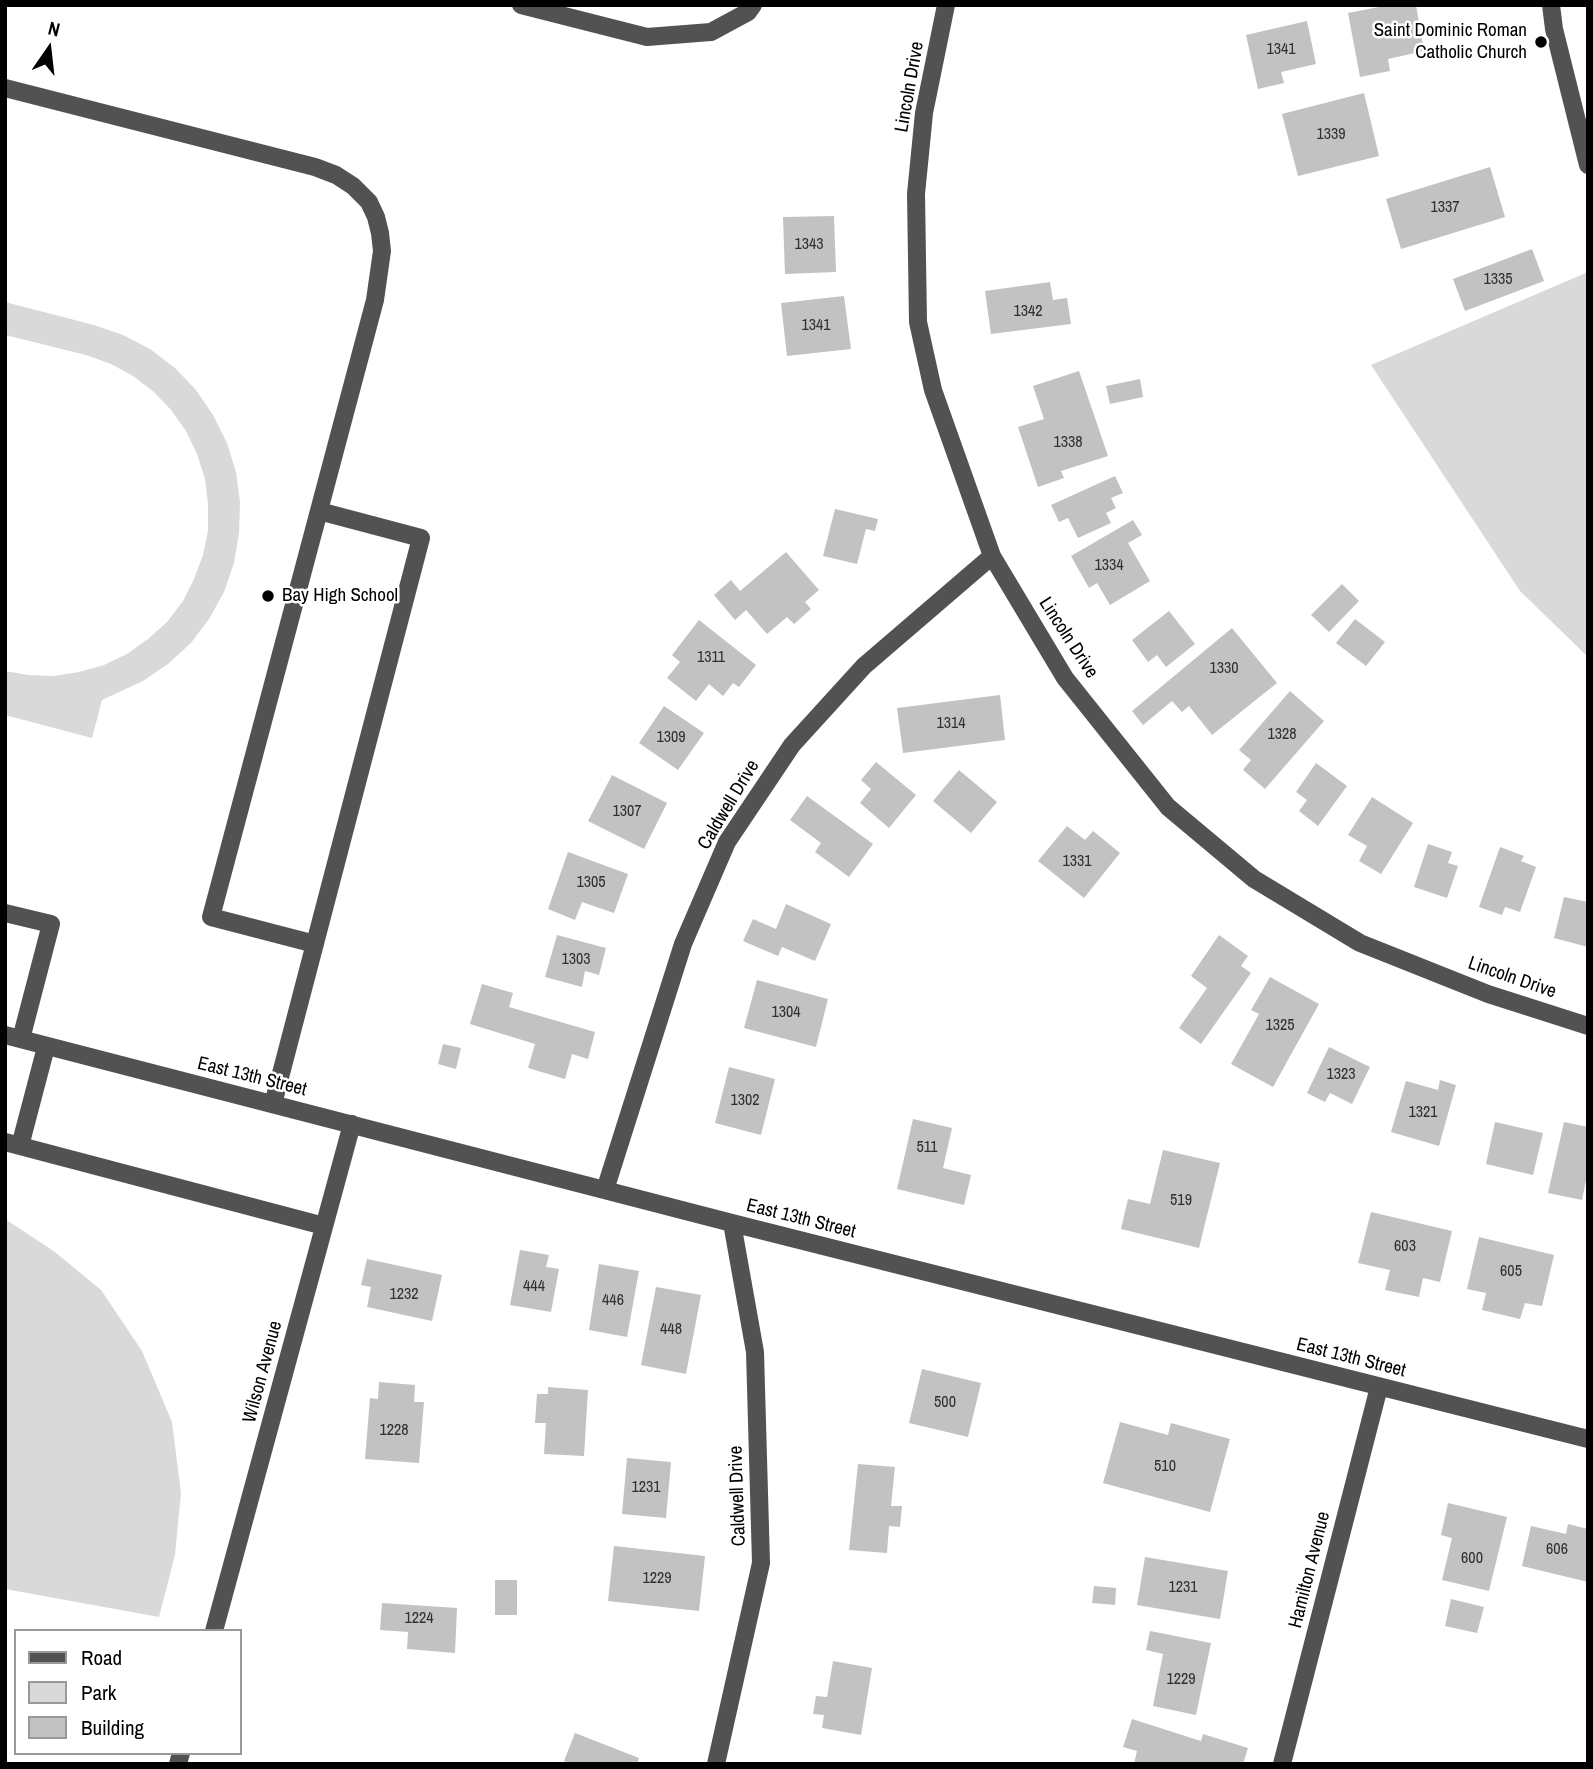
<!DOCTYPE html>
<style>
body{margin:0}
#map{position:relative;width:1593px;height:1769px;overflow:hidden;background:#fff;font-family:"Archivo Narrow",sans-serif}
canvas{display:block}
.frame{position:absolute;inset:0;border:7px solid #000;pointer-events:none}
.legend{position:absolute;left:14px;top:1629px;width:228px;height:126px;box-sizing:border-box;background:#fff;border:2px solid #999;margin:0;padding:9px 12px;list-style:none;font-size:21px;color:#000}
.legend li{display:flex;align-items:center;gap:14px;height:35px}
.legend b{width:35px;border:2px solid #999}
.north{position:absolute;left:14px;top:14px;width:70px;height:70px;-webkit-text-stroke:5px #fff;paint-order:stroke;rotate:14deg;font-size:19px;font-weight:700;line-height:28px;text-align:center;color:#000}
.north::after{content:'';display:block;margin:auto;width:24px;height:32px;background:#000;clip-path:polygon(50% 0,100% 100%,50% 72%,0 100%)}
</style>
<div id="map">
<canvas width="1593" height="1769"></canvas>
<div class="frame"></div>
<ul class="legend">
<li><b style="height:9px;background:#525252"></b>Road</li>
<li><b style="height:19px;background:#d9d9d9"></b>Park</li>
<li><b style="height:19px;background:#c2c2c2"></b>Building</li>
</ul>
<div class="north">N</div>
</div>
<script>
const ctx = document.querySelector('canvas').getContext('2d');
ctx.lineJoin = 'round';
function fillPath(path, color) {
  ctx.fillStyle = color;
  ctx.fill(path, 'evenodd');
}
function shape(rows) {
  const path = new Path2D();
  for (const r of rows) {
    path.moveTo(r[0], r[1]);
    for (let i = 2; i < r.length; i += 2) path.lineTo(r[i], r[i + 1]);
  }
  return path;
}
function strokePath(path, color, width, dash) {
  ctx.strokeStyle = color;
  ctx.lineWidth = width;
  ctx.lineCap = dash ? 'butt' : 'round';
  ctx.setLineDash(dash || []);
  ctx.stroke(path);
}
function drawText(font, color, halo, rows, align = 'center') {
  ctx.font = font + ' "Archivo Narrow",sans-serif';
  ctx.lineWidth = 5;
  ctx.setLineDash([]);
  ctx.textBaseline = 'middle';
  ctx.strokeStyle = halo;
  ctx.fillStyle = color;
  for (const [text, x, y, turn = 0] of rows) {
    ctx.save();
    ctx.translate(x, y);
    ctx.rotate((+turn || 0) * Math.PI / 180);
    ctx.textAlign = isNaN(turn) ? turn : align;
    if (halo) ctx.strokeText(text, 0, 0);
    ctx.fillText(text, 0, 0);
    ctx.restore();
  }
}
fillPath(shape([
 [1588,272,1588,657,1520,591,1371,365],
 [5,302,94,325,123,335,150,349,175,368,196,390,213,415,227,443,236,472,240,502,239,533,234,563,224,592,209,619,191,643,168,664,143,681,102,700,92,738,5,715,5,671,28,675,54,676,79,672,104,665,127,654,148,639,167,622,183,601,194,579,203,555,208,530,208,504,205,479,197,454,186,431,171,410,154,392,133,376,111,364,86,355,5,335],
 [5,1219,55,1252,101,1290,142,1351,172,1422,181,1493,175,1555,159,1617,5,1589]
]), '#d9d9d9');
fillPath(shape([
 [1389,5,1416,5,1424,51,1388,59,1390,71,1360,77,1348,13],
 [1307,21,1316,64,1281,72,1284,83,1258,89,1246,35],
 [1364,93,1379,156,1298,176,1282,114],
 [1490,167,1505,217,1401,249,1386,199],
 [834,216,836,272,785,274,783,217],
 [1532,249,1544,281,1465,311,1453,279],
 [1050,282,1053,300,1067,298,1071,324,991,334,985,291],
 [844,296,851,349,787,356,781,303],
 [1079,371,1108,456,1061,471,1064,478,1038,487,1018,427,1044,419,1033,386],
 [1140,379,1143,397,1110,404,1106,386],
 [1115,476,1123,493,1111,498,1116,508,1106,513,1111,523,1078,538,1068,518,1059,522,1051,505],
 [835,509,878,519,875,531,866,529,857,564,823,556],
 [1133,520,1142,535,1128,543,1150,581,1110,605,1097,583,1089,588,1071,556],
 [786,552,819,590,805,602,811,609,794,624,787,617,767,634,746,610,735,620,714,595,731,580,740,591],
 [1342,584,1359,601,1329,632,1311,615],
 [1169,611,1195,644,1166,667,1157,655,1148,662,1132,640],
 [1355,619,1385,642,1366,666,1336,643],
 [699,620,756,665,739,687,733,683,723,696,709,684,696,701,667,678,680,662,672,655],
 [1232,628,1277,683,1212,735,1189,706,1182,712,1172,701,1143,725,1132,711],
 [1290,691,1324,721,1265,789,1243,770,1251,760,1239,750],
 [1000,695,1005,740,903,753,897,708],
 [664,706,704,733,678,770,639,743],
 [876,762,916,795,889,828,860,803,871,789,861,780],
 [1316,763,1347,786,1318,826,1299,811,1307,800,1296,792],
 [959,770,997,802,971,833,933,801],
 [612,775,667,803,644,849,588,821],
 [807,796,873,844,849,877,815,852,821,843,790,820],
 [1372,797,1413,823,1381,874,1359,861,1367,846,1348,835],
 [1067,826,1085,840,1093,831,1120,853,1084,898,1038,861],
 [1428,844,1452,852,1448,863,1458,866,1447,898,1414,887],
 [1500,847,1524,856,1521,861,1536,867,1520,912,1505,907,1502,915,1479,907],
 [568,852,628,874,614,913,582,902,575,920,548,909],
 [1564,897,1588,902,1588,947,1554,938],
 [786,904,831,924,815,961,782,947,778,956,743,941,753,919,776,929],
 [557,935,606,948,599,975,585,971,582,987,545,977],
 [1219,935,1248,956,1241,966,1251,973,1201,1044,1179,1028,1207,988,1191,976],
 [1270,977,1319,1004,1273,1087,1231,1064,1259,1014,1251,1010],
 [757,980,828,999,816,1047,744,1028],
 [482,984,513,993,509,1007,595,1032,588,1059,572,1054,565,1079,528,1068,535,1044,470,1024],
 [443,1044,461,1048,456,1069,438,1064],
 [1329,1047,1370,1067,1352,1104,1330,1093,1325,1102,1307,1093],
 [729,1067,775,1079,761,1135,715,1123],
 [1440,1080,1456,1085,1439,1146,1391,1132,1406,1081,1438,1090],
 [913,1119,952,1128,943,1168,971,1175,964,1205,897,1189],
 [1495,1122,1543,1133,1533,1175,1486,1164],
 [1564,1122,1588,1127,1588,1180,1586,1180,1582,1200,1548,1193],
 [1163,1150,1220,1163,1199,1248,1121,1229,1128,1199,1150,1204],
 [1371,1212,1452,1231,1440,1282,1423,1278,1419,1297,1385,1290,1390,1270,1358,1263],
 [1479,1237,1554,1255,1542,1306,1525,1303,1520,1319,1482,1310,1486,1293,1467,1289],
 [520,1250,549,1255,546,1267,559,1269,551,1312,510,1305],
 [367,1259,442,1275,432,1321,367,1307,371,1287,361,1285],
 [599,1264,639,1271,627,1337,589,1330],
 [656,1287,701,1295,686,1374,641,1365],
 [922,1369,981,1383,968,1437,909,1423],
 [379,1382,415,1385,414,1402,424,1402,419,1463,365,1459,370,1398,378,1399],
 [548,1387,588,1390,584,1456,544,1454,546,1423,535,1423,537,1394,548,1394],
 [1120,1422,1168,1435,1171,1423,1230,1439,1210,1512,1103,1483],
 [627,1458,671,1462,666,1518,622,1514],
 [858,1464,895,1467,891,1506,902,1506,900,1527,889,1526,887,1553,849,1550],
 [1448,1503,1507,1517,1489,1591,1442,1580,1452,1538,1441,1535],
 [1568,1524,1588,1529,1588,1582,1522,1566,1531,1526,1566,1534],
 [614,1546,705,1556,699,1611,608,1601],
 [1145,1557,1228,1571,1220,1619,1137,1605],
 [495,1580,517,1580,517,1615,495,1615],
 [1094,1586,1116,1588,1115,1605,1092,1603],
 [1451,1599,1484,1607,1477,1633,1445,1626],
 [382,1603,457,1608,455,1653,407,1649,408,1632,380,1630],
 [1150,1631,1211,1643,1196,1715,1153,1706,1163,1654,1146,1650],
 [833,1661,872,1668,861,1735,822,1728,824,1715,813,1714,816,1696,827,1697],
 [1132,1719,1201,1741,1203,1734,1248,1748,1243,1764,1134,1764,1137,1751,1123,1747],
 [575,1733,639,1758,637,1764,572,1764,564,1761]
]), '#c2c2c2');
strokePath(shape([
 [521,5,647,37,711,32,748,12,753,5],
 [946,5,924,113,916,194,918,322,933,390,992,556,1065,678,1168,807,1254,879,1360,943,1488,994,1588,1026],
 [1551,5,1554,29,1588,165],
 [5,88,315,167,336,175,353,186,369,202,376,217,380,233,382,251,375,300,211,917,315,944],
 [5,913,51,924,21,1039],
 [5,1035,732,1223,1588,1439],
 [273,1104,421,538,319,511],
 [5,1142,324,1226],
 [20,1146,46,1047],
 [605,1190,683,944,727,842,792,745,864,666,992,556],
 [214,1631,352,1124],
 [178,1764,181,1753],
 [716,1764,761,1563,755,1352,732,1223],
 [1282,1764,1379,1387]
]), '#525252', 18);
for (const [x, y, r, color] of [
 [1541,42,7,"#000"],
 [268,596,7,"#000"]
]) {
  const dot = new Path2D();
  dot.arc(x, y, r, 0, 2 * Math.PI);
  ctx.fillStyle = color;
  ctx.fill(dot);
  strokePath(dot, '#fff', 2.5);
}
drawText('16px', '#303030', null, [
 ["1341",1281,50],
 ["1339",1331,135],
 ["1337",1445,208],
 ["1343",809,245],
 ["1335",1498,280],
 ["1342",1028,312],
 ["1341",816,326],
 ["1338",1068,443],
 ["1334",1109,566],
 ["1311",711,658],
 ["1330",1224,669],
 ["1314",951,724],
 ["1328",1282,735],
 ["1309",671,738],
 ["1307",627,812],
 ["1331",1077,862],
 ["1305",591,883],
 ["1303",576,960],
 ["1304",786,1013],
 ["1325",1280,1026],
 ["1323",1341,1075],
 ["1302",745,1101],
 ["1321",1423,1113],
 ["511",927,1148],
 ["519",1181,1201],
 ["603",1405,1247],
 ["605",1511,1272],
 ["444",534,1287],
 ["1232",404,1295],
 ["446",613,1301],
 ["448",671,1330],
 ["500",945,1403],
 ["1228",394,1431],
 ["510",1165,1467],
 ["1231",646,1488],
 ["606",1557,1550],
 ["600",1472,1559],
 ["1229",657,1579],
 ["1231",1183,1588],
 ["1224",419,1619],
 ["1229",1181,1680]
]);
drawText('19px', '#000', '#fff', [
 ["Saint Dominic Roman",1527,31],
 ["Catholic Church",1527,53],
 ["Bay High School",282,596,"left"]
], 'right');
drawText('19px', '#000', '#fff', [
 ["Lincoln Drive",910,87,-80],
 ["Lincoln Drive",1068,638,57],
 ["Caldwell Drive",729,805,-59],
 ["Lincoln Drive",1512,978,19],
 ["East 13th Street",252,1077,14],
 ["East 13th Street",801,1219,14],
 ["East 13th Street",1351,1358,14],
 ["Wilson Avenue",263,1372,-75],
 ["Caldwell Drive",738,1496,-92],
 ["Hamilton Avenue",1310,1570,-76]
]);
</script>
